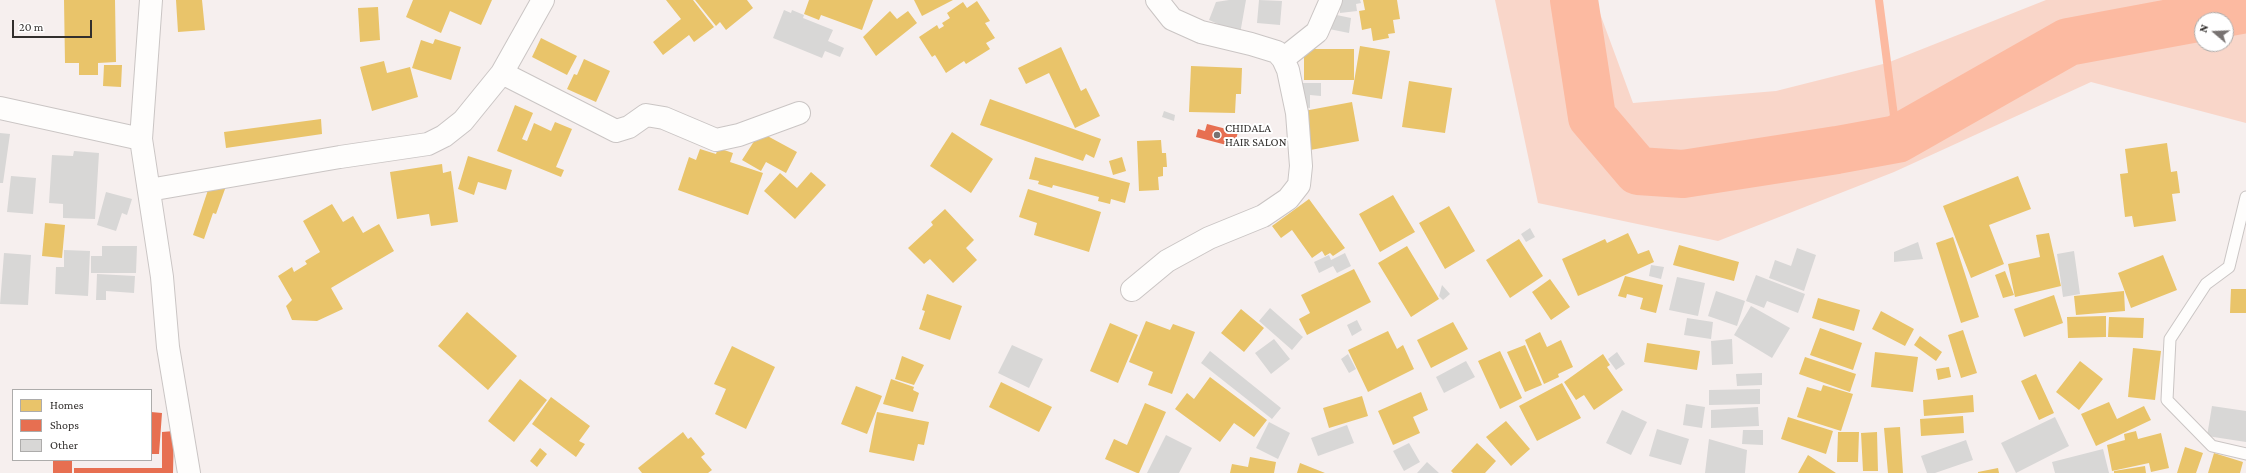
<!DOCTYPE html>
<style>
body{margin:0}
#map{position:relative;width:2246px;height:473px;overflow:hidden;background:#f6efee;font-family:"Crimson Pro",serif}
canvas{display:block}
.legend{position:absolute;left:12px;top:389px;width:140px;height:72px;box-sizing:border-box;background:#fff;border:1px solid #adacab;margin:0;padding:5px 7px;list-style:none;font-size:12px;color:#322f2d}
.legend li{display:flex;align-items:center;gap:8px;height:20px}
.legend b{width:20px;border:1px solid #adacab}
.north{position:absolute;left:2194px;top:12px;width:40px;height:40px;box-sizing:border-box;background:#fff;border:1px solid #adacab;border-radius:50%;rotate:289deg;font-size:11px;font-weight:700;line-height:16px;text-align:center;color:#322f2d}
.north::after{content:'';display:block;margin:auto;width:14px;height:18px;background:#777271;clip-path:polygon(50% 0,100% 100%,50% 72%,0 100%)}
.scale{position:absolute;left:12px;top:20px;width:80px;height:18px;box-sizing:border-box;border:2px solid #322f2d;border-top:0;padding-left:5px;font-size:12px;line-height:14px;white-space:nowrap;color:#322f2d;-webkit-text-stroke:3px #fff;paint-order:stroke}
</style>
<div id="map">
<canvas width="2246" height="473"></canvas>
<ul class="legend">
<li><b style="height:11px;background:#e9c46a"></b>Homes</li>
<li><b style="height:11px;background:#e76f51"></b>Shops</li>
<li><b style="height:11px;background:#d8d7d6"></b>Other</li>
</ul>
<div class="north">N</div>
<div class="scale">20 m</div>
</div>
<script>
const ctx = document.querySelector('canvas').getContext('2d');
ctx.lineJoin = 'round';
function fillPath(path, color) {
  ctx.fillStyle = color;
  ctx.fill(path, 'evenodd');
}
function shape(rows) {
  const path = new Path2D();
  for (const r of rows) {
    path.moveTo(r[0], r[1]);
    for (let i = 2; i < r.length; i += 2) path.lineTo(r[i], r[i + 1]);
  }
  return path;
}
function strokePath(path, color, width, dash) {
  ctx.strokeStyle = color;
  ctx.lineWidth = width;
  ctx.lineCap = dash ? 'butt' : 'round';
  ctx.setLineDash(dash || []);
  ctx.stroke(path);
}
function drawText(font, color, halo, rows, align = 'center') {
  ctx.font = font + ' "Crimson Pro",serif';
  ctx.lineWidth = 4;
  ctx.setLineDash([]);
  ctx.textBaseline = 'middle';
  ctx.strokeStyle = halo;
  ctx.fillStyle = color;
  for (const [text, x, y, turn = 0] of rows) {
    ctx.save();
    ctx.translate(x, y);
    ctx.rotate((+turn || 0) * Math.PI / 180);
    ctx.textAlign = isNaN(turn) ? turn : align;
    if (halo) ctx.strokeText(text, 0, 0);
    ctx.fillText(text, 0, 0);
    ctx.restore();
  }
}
fillPath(shape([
 [1495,0,1595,0,1633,103,1776,91,1887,63,2046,0,2246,0,2246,123,2091,82,1894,172,1718,241,1538,203],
 [2202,20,2226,20,2226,44,2202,44]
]), '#f9d6c9');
fillPath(shape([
 [64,0,115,0,116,62,98,63,98,75,79,75,79,63,65,63],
 [176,0,202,0,205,30,178,32],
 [413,0,492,0,481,25,450,11,441,33,406,17],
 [666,0,693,0,714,27,694,42,689,35,663,55,653,42,681,19],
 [695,0,747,0,753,8,726,30,720,22,716,26],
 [809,0,873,0,862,30,821,15,819,20,804,14],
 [914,0,953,0,922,16],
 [1363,0,1397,0,1400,19,1393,20,1395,33,1388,34,1389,38,1373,41,1371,28,1362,30,1359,11,1365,10],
 [977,1,990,21,985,23,995,38,986,43,990,49,966,64,964,61,946,73,935,55,932,57,919,37,937,25,939,29,944,26,942,23,950,18,947,13,963,2,967,8],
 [378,7,380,40,360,42,358,8],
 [890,11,897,19,908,11,917,23,876,56,863,37],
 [541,38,577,56,567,75,532,57],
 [435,39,461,47,451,80,412,68,421,40,433,44],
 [1360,46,1390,51,1382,99,1352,94],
 [1061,47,1081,91,1086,88,1100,116,1075,128,1049,73,1026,84,1018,68],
 [1304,49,1354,49,1354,80,1304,80],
 [584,59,610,71,596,102,567,89,574,74,577,75],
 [384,61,387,73,410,67,418,97,372,111,360,67],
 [104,65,122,65,121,87,103,86],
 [1191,66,1242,68,1241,94,1236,94,1235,113,1189,112],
 [1409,81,1452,88,1445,133,1402,127],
 [990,99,1101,139,1094,158,1086,154,1083,161,980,125],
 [1352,102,1359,141,1305,151,1304,111],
 [515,105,533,113,522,139,527,141,534,123,551,131,555,122,572,129,556,167,564,170,561,177,497,151],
 [321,119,322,134,226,148,224,132],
 [760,132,797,152,786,173,766,162,761,171,742,160],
 [952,132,993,159,971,193,930,166],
 [1161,140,1162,153,1166,153,1167,167,1163,167,1163,176,1158,177,1159,190,1139,191,1137,141],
 [2167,143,2171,172,2177,171,2180,193,2172,194,2176,221,2134,227,2132,216,2125,217,2120,174,2128,173,2125,149],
 [718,148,733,153,730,162,763,173,748,215,678,190,689,157,696,160,700,149,716,154],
 [468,156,512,170,506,190,478,182,474,195,458,189],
 [1035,157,1130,183,1125,203,1111,199,1110,204,1098,201,1099,197,1053,185,1052,188,1038,184,1039,181,1029,179],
 [1122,157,1126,171,1113,175,1109,161],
 [442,164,443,173,451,171,458,222,431,226,429,214,397,219,390,172],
 [811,172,826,185,795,219,764,191,780,173,797,188],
 [2018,176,2031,209,1989,225,2004,264,1971,278,1943,206],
 [210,184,225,189,216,214,213,213,204,239,193,235],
 [1028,189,1101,212,1089,252,1034,235,1037,223,1019,217],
 [1393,195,1415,232,1380,252,1359,214],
 [1309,199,1345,248,1333,256,1330,253,1325,256,1322,251,1312,258,1292,230,1281,238,1272,226],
 [332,204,343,222,353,216,363,233,379,224,394,251,331,288,343,309,317,321,292,320,286,306,292,300,278,276,292,267,294,272,307,264,305,261,320,252,303,221],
 [1449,206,1475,251,1445,269,1419,223],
 [945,209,974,240,966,248,977,260,953,283,930,259,924,264,908,248,933,225,931,222],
 [45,223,65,225,62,258,42,256],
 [1628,233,1638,254,1649,250,1654,262,1578,296,1562,259,1605,239,1607,243],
 [2049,233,2061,286,2015,297,2008,264,2040,257,2036,235],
 [1953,237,1979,317,1961,323,1936,243],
 [1519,239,1543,276,1510,298,1486,260],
 [1679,245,1739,262,1734,281,1673,265],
 [1407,246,1439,299,1411,317,1378,263],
 [2163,255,2177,290,2131,308,2118,273],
 [1354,269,1371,302,1307,335,1299,319,1310,313,1301,295],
 [2005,271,2014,295,2003,298,1995,275],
 [1625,276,1663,285,1656,313,1640,309,1643,298,1627,294,1626,298,1618,296],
 [1550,279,1570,307,1551,320,1532,292],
 [2231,289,2246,289,2246,313,2230,313],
 [2124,291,2125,311,2076,315,2074,296],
 [927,294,962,306,950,340,919,329,925,311,922,310],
 [2054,295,2063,323,2024,337,2014,309],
 [1818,298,1860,310,1854,331,1812,318],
 [1241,309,1264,328,1244,352,1221,333],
 [1881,311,1914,329,1905,346,1872,329],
 [467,312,517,356,488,390,438,346],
 [2106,316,2106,337,2068,338,2067,317],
 [2109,317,2144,318,2143,338,2108,337],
 [1146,321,1170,330,1173,324,1195,332,1172,394,1148,385,1153,372,1129,362],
 [1453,322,1468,349,1431,368,1417,340],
 [1110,323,1138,335,1118,383,1090,371],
 [1820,328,1862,343,1853,370,1810,355],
 [1963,330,1977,373,1961,378,1948,335],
 [1388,331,1397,349,1403,345,1414,369,1368,392,1348,350],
 [1540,332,1547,347,1561,340,1573,367,1558,374,1559,377,1544,384,1525,340],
 [1920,336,1942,352,1936,361,1914,345],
 [1647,343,1700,351,1697,370,1644,362],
 [1525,345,1542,385,1525,392,1507,352],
 [732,346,775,367,746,429,715,414,726,389,714,384],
 [2133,348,2161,351,2155,400,2128,397],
 [1500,351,1522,398,1500,409,1478,361],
 [1875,352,1918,357,1913,392,1871,387],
 [1603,354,1610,365,1607,367,1623,390,1594,410,1584,395,1576,400,1564,382],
 [902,356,924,365,914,385,895,379],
 [1805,357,1856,374,1850,392,1799,374],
 [2080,361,2103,379,2079,410,2056,392],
 [1949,367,1951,377,1938,380,1936,369],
 [2036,374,2054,413,2039,420,2021,381],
 [1210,377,1267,420,1254,437,1234,423,1220,442,1175,409,1187,393,1194,399],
 [520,379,547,400,514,442,488,421],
 [891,379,914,387,913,390,919,393,913,412,883,404],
 [1001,382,1052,407,1039,432,989,407],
 [1562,383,1581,418,1537,441,1519,406],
 [1823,385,1853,394,1841,431,1797,417,1807,387,1821,391],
 [856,386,882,396,867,434,841,424],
 [1421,392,1428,410,1413,417,1420,433,1393,445,1378,411],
 [1973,395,1974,412,1924,416,1923,400],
 [1362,396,1368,416,1329,428,1323,408],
 [551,397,590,426,579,441,585,444,576,457,532,424],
 [2109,402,2117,419,2144,406,2151,420,2096,446,2081,414],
 [1145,403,1166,412,1139,473,1137,473,1105,459,1114,439,1127,445],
 [877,412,929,422,924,445,918,444,914,461,869,452],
 [1963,416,1964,433,1921,436,1920,419],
 [1788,417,1833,431,1826,454,1781,439],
 [1506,421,1530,449,1511,466,1486,437],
 [1900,427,1903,473,1888,473,1884,428],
 [2136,431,2138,439,2161,433,2169,468,2151,472,2149,463,2112,471,2107,445,2125,440,2124,434],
 [683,432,688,439,691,437,705,454,701,457,712,470,708,473,642,473,638,468],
 [1838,432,1859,432,1858,462,1837,462],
 [1877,432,1878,471,1863,471,1861,433],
 [1477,443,1496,461,1485,473,1453,473,1451,471],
 [2185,447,2203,453,2196,473,2177,473],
 [540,448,547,454,537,467,530,461],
 [2214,453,2243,462,2240,473,2208,473],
 [1808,455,1836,473,1798,473],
 [1250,457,1276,462,1274,473,1230,473,1232,464,1248,467],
 [1300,463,1325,473,1297,473],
 [2145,466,2146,473,2114,473,2114,471],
 [1998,468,1999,473,1978,473,1978,472]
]), '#e9c46a');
fillPath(shape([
 [1207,124,1238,132,1234,147,1196,137,1198,129,1205,131],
 [151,412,162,413,159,454,151,454],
 [174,431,173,473,74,473,74,468,162,468,162,432],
 [53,460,72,460,72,473,53,473]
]), '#e76f51');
strokePath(shape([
 [1879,0,1897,139]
]), '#fcbaa1', 8);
strokePath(shape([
 [1574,0,1592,117,1638,171,1683,174,1837,150,1897,139,2068,42,2246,9]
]), '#fcbaa1', 48);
fillPath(shape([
 [1229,0,1246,0,1240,34,1209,20,1216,2],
 [1259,0,1282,1,1280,25,1257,23],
 [1339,0,1360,0,1361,3,1356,4,1357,11,1340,13],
 [784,10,791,13,792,10,804,15,803,18,833,30,828,41,844,48,840,57,825,51,822,58,773,38],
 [1327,13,1351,18,1349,33,1324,28],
 [1299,83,1321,83,1321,96,1310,95,1310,108,1299,107],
 [1164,111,1175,115,1174,121,1162,117],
 [0,133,10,134,3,183,0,183],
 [74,151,99,153,95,219,63,218,63,204,49,203,52,155,73,156],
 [11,176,36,178,33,214,7,212],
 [106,192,132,199,127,215,122,213,116,231,97,225],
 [1530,228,1535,237,1526,242,1521,234],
 [1918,242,1923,259,1894,262,1894,252],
 [102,246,137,246,136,273,91,273,91,256,102,256],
 [1797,248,1816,255,1804,291,1769,278,1775,260,1791,266],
 [64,250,90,251,88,296,55,294,56,267,64,267],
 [2074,251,2080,294,2063,297,2057,254],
 [4,253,31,255,28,305,0,304],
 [1345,253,1351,266,1337,273,1333,266,1319,273,1314,262,1329,255,1331,260],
 [1651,265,1664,267,1661,279,1649,276],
 [97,274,135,276,134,293,106,291,106,300,96,300],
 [1756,275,1805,294,1798,313,1767,301,1764,308,1746,301],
 [1677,277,1705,283,1698,316,1669,310],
 [1442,285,1450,294,1443,300,1439,296],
 [1716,291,1745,301,1737,326,1708,316],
 [1751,306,1790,328,1772,358,1734,335],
 [1270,308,1303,337,1292,350,1259,321],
 [1687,318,1713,322,1711,339,1684,335],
 [1357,320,1362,330,1352,336,1347,325],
 [1274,339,1290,359,1271,374,1255,353],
 [1732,339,1733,364,1712,365,1711,341],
 [1012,345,1043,359,1029,388,998,373],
 [1210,351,1281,408,1272,419,1201,363],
 [1617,352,1625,364,1616,370,1608,359],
 [1348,354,1356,369,1349,373,1341,359],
 [1466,361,1475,377,1444,393,1436,377],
 [1762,373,1762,385,1737,386,1736,374],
 [1760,389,1760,404,1709,405,1709,390],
 [1686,404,1705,407,1702,428,1683,425],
 [2212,406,2246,411,2246,442,2207,436],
 [1758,407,1759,426,1711,428,1711,410],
 [1622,410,1647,422,1631,455,1606,443],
 [2055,417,2069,446,2016,473,2001,443],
 [1269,422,1290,433,1278,459,1256,448],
 [1347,425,1354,443,1318,456,1311,438],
 [1657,429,1689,439,1681,465,1649,456],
 [1743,430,1763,430,1763,445,1742,444],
 [1166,435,1192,448,1179,473,1147,473],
 [1709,439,1747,450,1745,473,1705,473],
 [1966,440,1973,460,1935,473,1927,473,1921,456],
 [1409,443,1420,462,1404,471,1393,451],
 [2103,449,2109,473,2055,473,2052,462],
 [1427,462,1439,473,1417,473]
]), '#d8d7d6');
const service = shape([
 [2246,197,2229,267,2206,284,2170,339,2167,400,2212,446,2246,454]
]);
const minor = shape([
 [151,0,141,139,162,277,168,347,189,473],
 [1283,59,1317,32,1331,0],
 [502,73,616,131,629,127,646,115,664,118,716,140,739,135,799,113],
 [0,108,141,139],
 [149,190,340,157,428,144,444,136,463,121,502,73,543,0],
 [1132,290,1167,261,1209,238,1263,216,1288,199,1299,185,1301,166,1297,113,1288,70,1283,59,1277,52,1251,44,1201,32,1172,19,1157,0]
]);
strokePath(service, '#cac5c4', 13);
strokePath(minor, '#cac5c4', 24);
strokePath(service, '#fefdfc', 11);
strokePath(minor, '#fefdfc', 22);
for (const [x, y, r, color] of [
 [1217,135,4,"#777271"]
]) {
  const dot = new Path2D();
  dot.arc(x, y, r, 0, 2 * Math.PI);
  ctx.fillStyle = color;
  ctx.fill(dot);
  strokePath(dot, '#fff', 1.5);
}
drawText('12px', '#322f2d', '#fff', [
 ["CHIDALA",1225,128],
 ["HAIR SALON",1225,142]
], 'left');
</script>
